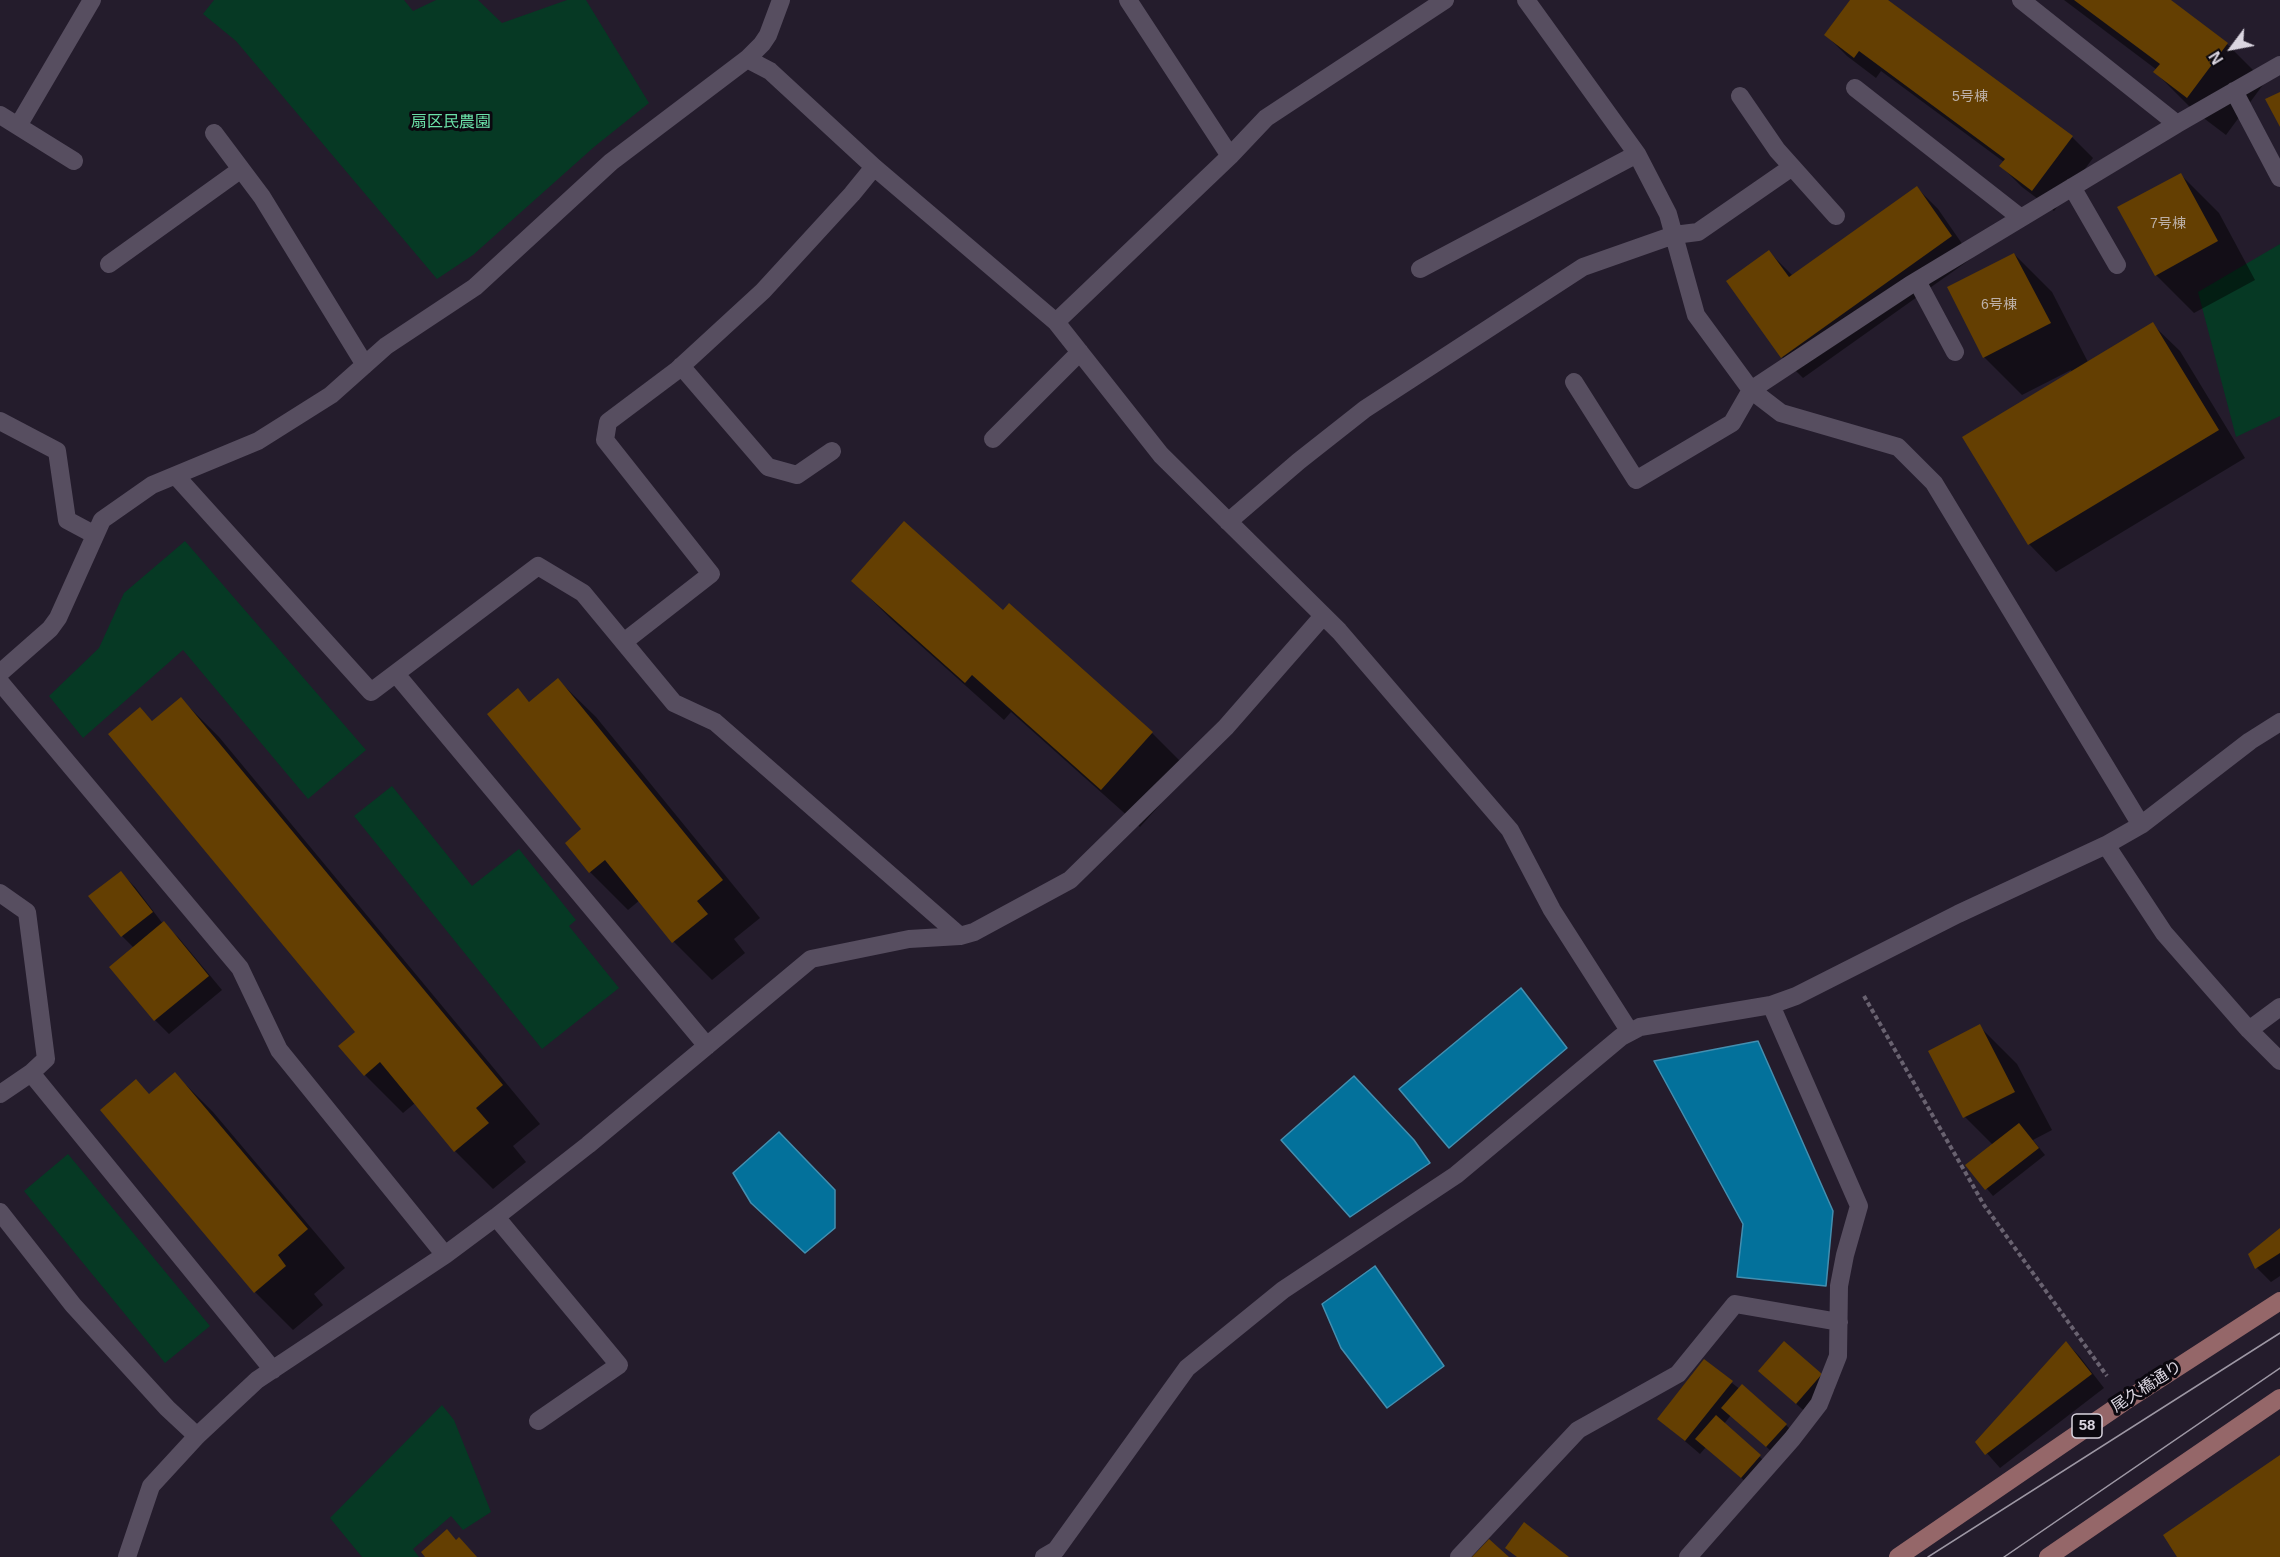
<!DOCTYPE html>
<meta charset="utf-8">
<style>
body{margin:0}
#map{position:relative;width:2280px;height:1557px;overflow:hidden;background:#241c2c;font-family:Arial,sans-serif}
canvas{display:block}
.north{position:absolute;left:2202px;top:18px;width:60px;height:60px;-webkit-text-stroke:4px #0b080f;paint-order:stroke;rotate:238deg;font-size:16px;font-weight:700;line-height:24px;text-align:center;color:#dad5e0}
.north::after{content:'';display:block;margin:auto;width:21px;height:27px;background:#dad5e0;clip-path:polygon(50% 0,100% 100%,50% 72%,0 100%)}
</style>
<div id="map">
<canvas width="2280" height="1557"></canvas>
<div class="north">N</div>
</div>
<script>
const ctx = document.querySelector('canvas').getContext('2d');
ctx.lineJoin = 'round';
function fillPath(path, color) {
  ctx.fillStyle = color;
  ctx.fill(path, 'evenodd');
}
function shape(rows) {
  const path = new Path2D();
  for (const r of rows) {
    path.moveTo(r[0], r[1]);
    for (let i = 2; i < r.length; i += 2) path.lineTo(r[i], r[i + 1]);
  }
  return path;
}
function strokePath(path, color, width, dash) {
  ctx.strokeStyle = color;
  ctx.lineWidth = width;
  ctx.lineCap = dash ? 'butt' : 'round';
  ctx.setLineDash(dash || []);
  ctx.stroke(path);
}
function drawText(font, color, halo, rows, align = 'center') {
  ctx.font = font + ' Arial,"Noto Sans JP",sans-serif';
  ctx.lineWidth = 6;
  ctx.setLineDash([]);
  ctx.textBaseline = 'middle';
  ctx.strokeStyle = halo;
  ctx.fillStyle = color;
  for (const [text, x, y, turn = 0] of rows) {
    ctx.save();
    ctx.translate(x, y);
    ctx.rotate((+turn || 0) * Math.PI / 180);
    ctx.textAlign = isNaN(turn) ? turn : align;
    if (halo) ctx.strokeText(text, 0, 0);
    ctx.fillText(text, 0, 0);
    ctx.restore();
  }
}
fillPath(shape([
 [214,0,404,0,413,11,436,0,478,0,502,23,567,0,586,0,649,103,594,147,473,255,437,279,236,41,203,14],
 [2280,244,2280,416,2236,437,2198,292],
 [185,541,366,750,308,799,183,650,83,738,49,696,99,648,124,593],
 [392,786,472,886,519,849,576,920,569,926,619,988,542,1049,354,816],
 [68,1154,210,1326,165,1363,24,1191],
 [442,1405,454,1420,491,1512,463,1530,451,1516,413,1549,419,1557,362,1557,330,1518]
]), '#063924');
const water = shape([
 [1521,988,1567,1048,1449,1148,1399,1089,1521,988],
 [1758,1041,1833,1211,1826,1286,1737,1277,1743,1224,1654,1061,1758,1041],
 [1354,1076,1414,1140,1430,1163,1350,1217,1281,1140,1354,1076],
 [779,1132,835,1190,835,1228,805,1253,751,1203,733,1173,779,1132],
 [1375,1266,1444,1366,1387,1408,1341,1348,1322,1304,1375,1266]
]);
fillPath(water, '#03719b');
strokePath(water, '#448fb0', 1.5);
fillPath(shape([
 [1852,0,1886,0,2072,137,2093,158,2054,211,2022,187,2001,166,2004,162,1881,71,1876,78,1847,56,1826,35],
 [2064,0,2168,0,2227,44,2265,82,2226,135,2193,110,2155,72,2157,70],
 [2181,175,2219,213,2255,280,2194,313,2156,275],
 [1917,188,1938,209,1972,258,1803,378,1782,357,1769,252,1793,276],
 [2014,254,2052,292,2088,362,2152,324,2180,351,2245,458,2056,572,2029,544,2072,372,2071,370,2022,395,1984,357],
 [853,581,1004,612,1010,605,1152,733,1190,771,1140,827,1011,712,1004,720,891,619],
 [558,680,596,717,760,918,734,939,745,953,712,980,674,942,640,900,628,910,590,872,583,830,518,690,530,703],
 [181,699,219,737,540,1124,513,1146,526,1162,493,1189,455,1151,415,1103,403,1113,365,1075,357,1032,140,709,153,722],
 [121,873,135,887,163,924,178,937,222,990,169,1034,155,1020,134,948,122,936],
 [1979,1026,2017,1064,2052,1130,2033,1140,2045,1155,1993,1196,1967,1165,1993,1145,1965,1117,1930,1051],
 [175,1074,213,1112,345,1268,314,1294,323,1305,293,1330,255,1292,150,1095],
 [2280,1230,2280,1276,2271,1282,2257,1268,2250,1254],
 [2067,1343,2080,1357,2104,1388,2000,1468,1977,1442],
 [1821,1375,1835,1389,1811,1417,1775,1385],
 [1732,1383,1786,1425,1800,1439,1781,1460,1731,1415,1724,1424,1774,1470,1756,1491,1706,1447,1700,1454,1659,1419]
]), '#0007');
fillPath(shape([
 [1850,0,1888,0,2073,136,2032,191,1999,166,2005,159,1859,51,1854,58,1824,35],
 [2074,0,2171,0,2228,43,2187,98,2153,72,2160,64],
 [2280,92,2280,127,2265,99],
 [2181,173,2218,241,2155,276,2117,207],
 [1917,186,1952,236,1781,358,1726,281,1769,250,1789,277],
 [2014,253,2051,323,1983,358,1947,287],
 [2153,322,2219,430,2028,545,1962,437],
 [904,521,1003,610,1009,603,1153,732,1101,790,972,675,965,683,851,581],
 [558,678,723,880,697,901,708,914,672,943,605,860,589,873,565,843,581,829,487,714,518,688,529,702],
 [181,697,503,1085,476,1108,489,1123,454,1152,380,1062,364,1076,338,1046,355,1032,108,734,140,707,152,721],
 [121,871,153,912,121,937,88,896],
 [164,921,209,976,154,1021,109,967],
 [1980,1024,2015,1092,1963,1118,1928,1051],
 [175,1072,308,1229,278,1255,286,1266,254,1293,100,1110,136,1079,149,1094],
 [2019,1123,2039,1148,1985,1190,1965,1165],
 [2280,1228,2280,1253,2255,1269,2248,1254],
 [1784,1341,1822,1374,1796,1404,1758,1371],
 [2066,1341,2092,1374,1985,1455,1975,1442],
 [1704,1359,1733,1381,1685,1441,1657,1419],
 [1742,1384,1787,1424,1766,1447,1721,1408],
 [1716,1415,1761,1455,1741,1478,1695,1439],
 [2280,1455,2280,1557,2177,1557,2163,1535],
 [1524,1522,1569,1557,1517,1557,1505,1548],
 [447,1529,456,1540,459,1537,477,1557,425,1557,421,1552],
 [1489,1539,1509,1557,1472,1557]
]), '#643f02');
strokePath(shape([
 [1864,996,1984,1205,2107,1376]
]), '#696270', 4, [4.5, 3]);
strokePath(shape([
 [1128,0,1230,156],
 [1526,0,1637,154,1668,214,1696,315,1751,390,1781,413,1898,447,1934,483,2141,825],
 [2021,0,2177,124],
 [747,59,770,71,874,167,1056,322,1161,455,1339,631,1510,830,1552,910,1630,1032],
 [1855,88,2021,218],
 [2234,91,2280,178],
 [1740,96,1777,150,1836,216],
 [0,115,74,161],
 [18,126,92,0],
 [214,133,262,197,365,365],
 [2072,187,2117,265],
 [109,264,240,170],
 [1420,269,1637,154],
 [1917,281,1955,352],
 [1056,322,1230,156,1266,118,1445,0],
 [681,366,768,467,797,475,832,451],
 [1574,382,1636,480,1732,423,1751,390,1910,285,2177,124,2280,65],
 [0,421,57,451,67,520,95,535],
 [993,439,1080,352],
 [176,476,371,692,538,566,583,593,674,703,715,722,960,936],
 [1228,522,1299,461,1365,409,1583,267,1674,235,1698,232,1792,167],
 [625,641,711,574,605,440,608,422,676,371,763,291,852,194,874,167],
 [0,673,50,629,58,618,102,520,152,485,258,441,331,395,386,346,475,287,611,162,747,59,762,44,768,35,781,0],
 [396,674,707,1046],
 [0,682,240,968,279,1050,445,1255],
 [2106,845,2164,933,2249,1030,2280,1061],
 [0,893,27,912,46,1059,31,1073,0,1094],
 [2249,1030,2280,1007],
 [31,1073,273,1370],
 [0,1212,73,1305,167,1408,197,1436],
 [496,1217,619,1365,538,1421],
 [127,1557,151,1486,197,1436,257,1380,445,1255,496,1217,588,1145,811,959,909,939,960,936,974,932,1070,880,1226,727,1323,616],
 [1044,1557,1056,1550,1187,1368,1283,1290,1456,1175,1621,1037,1640,1027,1771,1005,1796,996,1958,914,2106,845,2141,825,2250,741,2280,722],
 [1459,1557,1578,1430,1678,1374,1735,1304,1839,1322],
 [1688,1557,1792,1439,1819,1404,1838,1356,1839,1286,1845,1255,1859,1206,1771,1005]
]), '#574e60', 18);
strokePath(shape([
 [1898,1557,2124,1402,2280,1301],
 [2048,1557,2280,1398]
]), '#956769', 18);
strokePath(shape([
 [1928,1557,2280,1333],
 [2004,1557,2280,1368]
]), '#9d97a4', 1.5);
drawText('14px', '#bcb0a8', null, [
 ["5号棟",1970,97],
 ["7号棟",2168,224],
 ["6号棟",1999,305]
]);
for (const [x, y, w] of [
 [2087,1426,30]
]) {
  const box = new Path2D();
  box.roundRect(x - w / 2, y - 12, w, 24, 4.5);
  ctx.fillStyle = '#0b080f';
  ctx.fill(box);
  strokePath(box, '#dad5e0', 1.5);
}
drawText('bold 15px', '#dad5e0', null, [
 ["58",2087,1426]
]);
drawText('16px', '#6be2a9', '#0b080f', [
 ["扇区民農園",451,123]
]);
drawText('16px', '#dad5e0', '#0b080f', [
 ["尾久橋通り",2147,1387,-33]
]);
</script>
